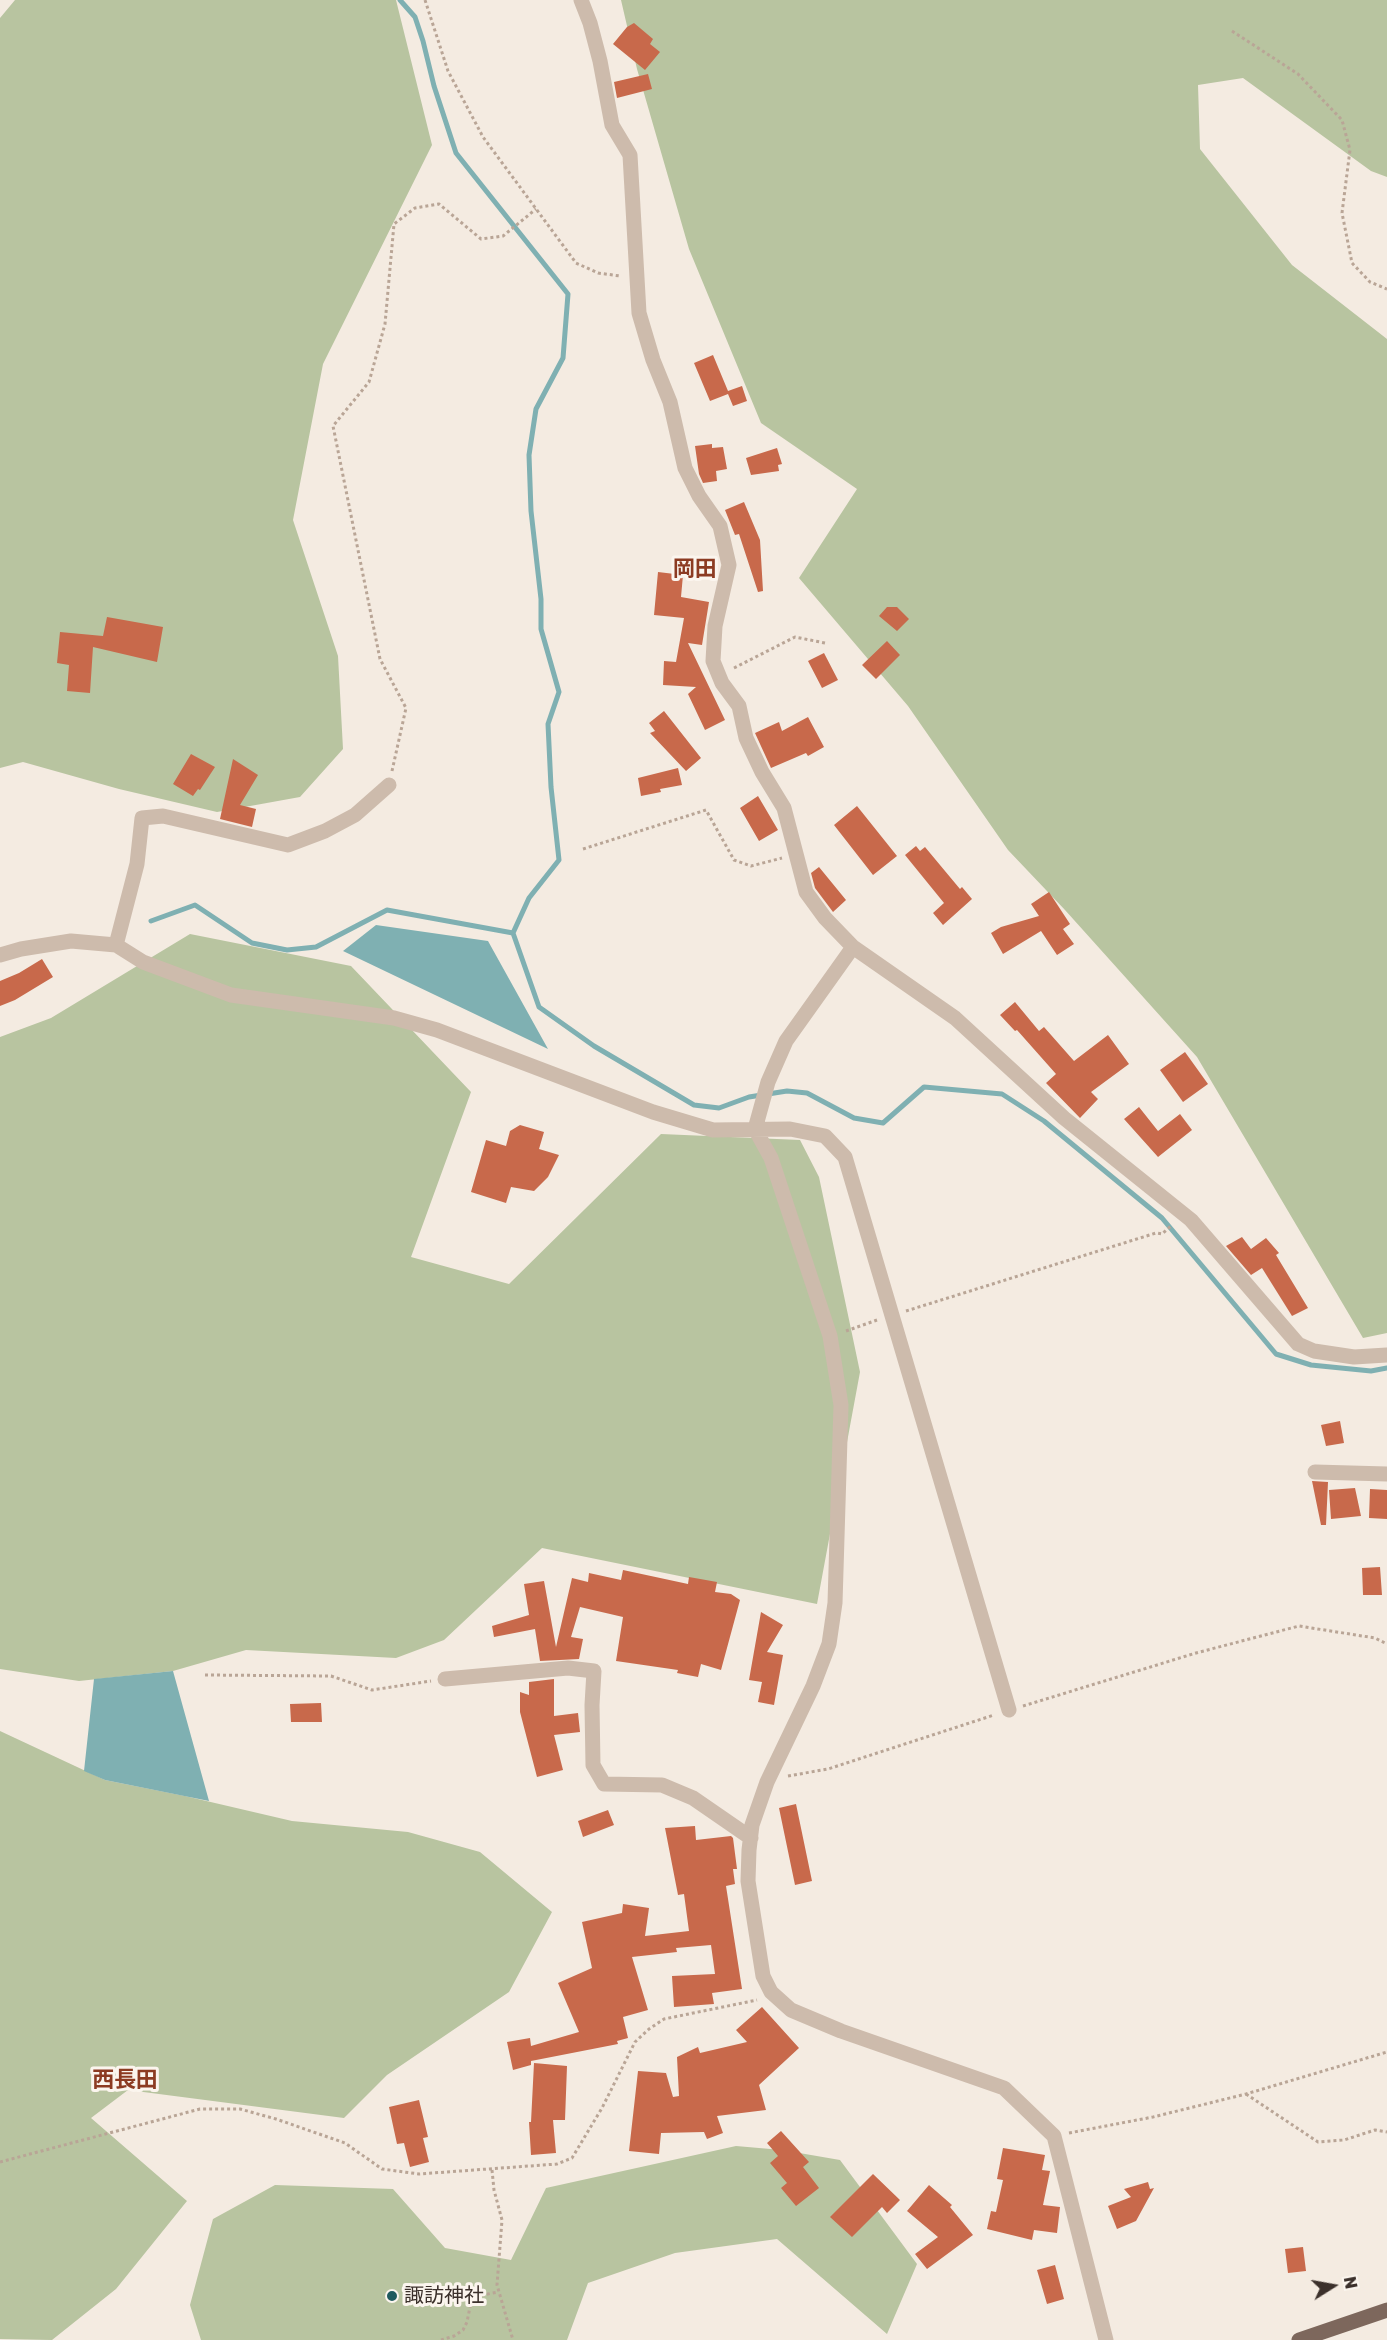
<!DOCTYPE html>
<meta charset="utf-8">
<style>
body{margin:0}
#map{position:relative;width:1387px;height:2340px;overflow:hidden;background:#f4ebe1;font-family:"Golos Text",sans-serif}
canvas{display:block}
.north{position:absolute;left:1303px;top:2256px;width:60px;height:60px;-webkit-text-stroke:4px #fbf5ee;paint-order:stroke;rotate:79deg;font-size:16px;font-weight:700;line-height:24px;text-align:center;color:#3b302b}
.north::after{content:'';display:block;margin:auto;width:21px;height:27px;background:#3b302b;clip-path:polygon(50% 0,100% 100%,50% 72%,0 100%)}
</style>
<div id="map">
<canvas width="1387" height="2340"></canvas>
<div class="north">N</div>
</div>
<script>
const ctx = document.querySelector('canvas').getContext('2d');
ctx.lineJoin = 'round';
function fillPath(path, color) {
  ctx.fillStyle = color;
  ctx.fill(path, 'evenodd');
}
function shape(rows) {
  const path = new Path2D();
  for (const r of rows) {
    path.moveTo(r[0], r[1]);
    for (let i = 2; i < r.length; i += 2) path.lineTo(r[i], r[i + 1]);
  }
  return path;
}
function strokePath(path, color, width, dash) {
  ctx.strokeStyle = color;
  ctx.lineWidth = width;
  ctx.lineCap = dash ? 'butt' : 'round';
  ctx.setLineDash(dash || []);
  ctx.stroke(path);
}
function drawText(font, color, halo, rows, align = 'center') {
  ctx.font = font + ' "Golos Text","Noto Sans JP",sans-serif';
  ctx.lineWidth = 6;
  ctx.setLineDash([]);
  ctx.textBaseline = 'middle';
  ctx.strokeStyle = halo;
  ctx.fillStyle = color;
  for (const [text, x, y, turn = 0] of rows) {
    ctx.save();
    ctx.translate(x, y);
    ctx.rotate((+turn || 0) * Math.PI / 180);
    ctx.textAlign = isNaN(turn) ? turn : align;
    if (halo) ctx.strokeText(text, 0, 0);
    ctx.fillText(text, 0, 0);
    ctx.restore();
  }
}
fillPath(shape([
 [15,0,396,0,432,145,323,364,293,520,338,656,343,749,300,797,217,812,119,789,23,762,0,768,0,18],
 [621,0,1387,0,1387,177,1371,171,1243,78,1198,85,1200,149,1292,265,1387,339,1387,1333,1363,1338,1197,1057,1065,910,1008,850,908,706,799,578,857,489,761,423,689,249,637,69],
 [190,934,351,966,471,1092,411,1257,509,1284,661,1134,800,1140,819,1177,860,1372,817,1604,542,1548,444,1640,396,1658,246,1650,173,1671,79,1681,0,1669,0,1037,51,1018],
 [0,1731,105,1780,185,1796,292,1821,408,1832,480,1852,552,1912,509,1992,387,2075,344,2118,128,2090,91,2118,187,2201,116,2289,52,2340,0,2339],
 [736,2146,782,2150,840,2160,917,2264,887,2334,777,2239,675,2253,588,2283,567,2340,201,2340,190,2305,213,2219,275,2185,393,2189,445,2248,511,2260,546,2188]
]), '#b8c4a0');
fillPath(shape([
 [376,925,488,941,548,1049,343,951],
 [173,1671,209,1801,105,1780,84,1771,94,1679]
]), '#7fb0b2');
strokePath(shape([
 [400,0,415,17,423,41,434,86,456,153,568,294,563,358,536,409,529,455,531,511,541,599,541,629,559,692,548,724,551,787,559,860,529,898,513,933,539,1007,594,1046,694,1105,719,1108,749,1097,787,1091,807,1093,854,1118,883,1123,924,1087,1002,1094,1044,1121,1162,1218,1276,1354,1311,1365,1371,1371,1387,1368],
 [151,921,195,905,252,943,287,950,316,947,387,910,513,933]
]), '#7fb0b2', 5);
fillPath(shape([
 [634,23,653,39,650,44,660,52,645,70,613,44,627,27],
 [648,74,652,89,617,98,614,82],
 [713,355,728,391,742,386,747,401,733,406,728,394,710,401,694,363],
 [712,444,712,448,723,447,727,469,716,471,717,481,703,483,699,474,695,446],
 [777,448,782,464,778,465,779,471,751,475,746,458],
 [744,502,760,540,763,591,758,592,739,534,735,535,725,510],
 [658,572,683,575,681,597,709,602,702,645,688,643,725,720,705,730,688,694,696,687,663,685,664,661,676,662,684,618,654,615],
 [887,607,897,607,909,619,897,631,879,616],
 [107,617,163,627,157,662,93,647,90,693,67,691,69,665,57,663,60,632,103,636],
 [887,641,900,655,876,679,862,665],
 [824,653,838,680,822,688,808,661],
 [664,711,701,758,686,771,650,733,655,731,649,723],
 [808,717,824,747,808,756,806,753,771,768,755,733,779,722,782,731],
 [191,754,215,767,200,790,198,789,193,796,173,784],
 [233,759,258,775,240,805,256,809,252,827,220,819],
 [678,768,682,785,660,789,661,792,641,796,638,778],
 [758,796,778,830,759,841,740,808],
 [857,806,897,856,873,875,834,825],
 [916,846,920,851,925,847,960,889,962,887,972,899,943,925,933,913,944,903,905,855],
 [819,867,846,900,833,912,815,888,811,873],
 [1049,892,1070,924,1063,929,1074,944,1057,955,1041,931,1003,954,991,933,1001,927,1039,916,1031,904],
 [42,959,53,977,15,1000,0,1006,0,981,19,973],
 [1015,1002,1039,1031,1044,1027,1074,1061,1108,1035,1129,1064,1091,1092,1098,1099,1080,1118,1046,1083,1056,1074,1017,1030,1015,1031,1000,1015],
 [1185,1052,1208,1084,1183,1102,1160,1070],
 [1139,1107,1158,1131,1180,1114,1192,1130,1158,1157,1124,1119],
 [520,1125,544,1132,539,1149,559,1155,548,1177,534,1191,511,1187,506,1203,471,1192,486,1140,506,1146,510,1131],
 [1242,1237,1251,1249,1266,1238,1279,1253,1276,1255,1308,1308,1292,1316,1262,1268,1251,1275,1226,1246],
 [1340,1421,1344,1443,1326,1446,1321,1425],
 [1312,1481,1328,1482,1326,1525,1321,1525],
 [1355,1488,1361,1516,1331,1519,1329,1490],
 [1370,1489,1387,1490,1387,1519,1369,1518],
 [1380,1567,1382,1595,1363,1595,1362,1568],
 [623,1570,688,1584,689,1577,717,1582,715,1592,731,1594,740,1600,721,1670,701,1664,698,1677,677,1673,678,1670,616,1661,623,1617,580,1607,571,1637,583,1639,579,1659,540,1661,535,1629,494,1637,492,1626,529,1615,524,1584,544,1581,556,1647,572,1578,588,1582,589,1573,621,1580],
 [761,1612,783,1625,767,1652,783,1655,774,1705,758,1702,762,1682,749,1680],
 [554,1679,554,1716,578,1713,580,1732,554,1735,563,1770,537,1777,520,1712,520,1692,529,1695,529,1682],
 [321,1703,322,1722,291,1722,290,1704],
 [796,1804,812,1881,795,1885,779,1808],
 [608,1810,614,1825,583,1837,578,1821],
 [695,1826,696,1840,731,1836,733,1838,737,1869,733,1869,735,1884,726,1886,742,1989,712,1993,714,2004,674,2007,672,1976,715,1974,711,1945,676,1948,677,1952,632,1957,648,2010,623,2017,628,2038,617,2041,618,2044,531,2061,531,2065,513,2070,507,2042,530,2038,531,2046,579,2032,558,1983,592,1968,582,1922,622,1913,623,1904,649,1908,645,1936,689,1931,684,1894,678,1895,665,1828],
 [762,2007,799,2048,759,2085,766,2110,717,2116,723,2133,707,2139,704,2132,661,2133,659,2154,629,2151,638,2071,666,2073,673,2097,679,2096,677,2057,698,2047,700,2053,747,2042,736,2030],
 [534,2063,567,2066,565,2120,553,2120,556,2153,531,2155,529,2122,531,2122],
 [419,2100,428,2137,423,2138,429,2162,410,2167,404,2143,397,2144,389,2107],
 [781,2131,809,2162,803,2167,819,2188,796,2206,781,2188,787,2183,770,2163,778,2156,767,2143],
 [1003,2148,1045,2155,1042,2170,1050,2171,1043,2205,1060,2207,1057,2233,1034,2230,1032,2240,987,2229,991,2211,996,2212,1003,2180,997,2179],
 [873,2174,900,2200,887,2213,882,2207,852,2237,830,2217],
 [1148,2182,1150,2189,1154,2188,1136,2221,1117,2229,1108,2206,1131,2197,1124,2189],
 [929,2185,952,2205,950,2207,973,2235,927,2269,915,2254,938,2237,907,2211],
 [1303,2247,1306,2271,1288,2273,1285,2249],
 [1055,2265,1064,2299,1047,2304,1037,2270]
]), '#c8694b');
strokePath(shape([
 [425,0,448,71,483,137,576,263,598,273,620,276],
 [1232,31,1298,74,1342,120,1350,150,1342,213,1352,263,1370,282,1387,289],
 [734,668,795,637,825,643],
 [392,771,406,708,380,659,333,426,369,382,385,324,394,224,415,208,439,204,481,239,503,236,536,209],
 [583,849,706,810,734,860,751,866,782,858],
 [906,1311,1156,1233,1162,1234,1172,1225],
 [846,1331,877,1320],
 [205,1675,331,1676,372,1690,431,1681],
 [1023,1706,1196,1653,1299,1626,1375,1638,1387,1644],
 [788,1776,828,1769,994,1715],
 [1246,2094,1318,2142,1344,2140,1375,2130,1387,2132],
 [1069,2133,1153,2117,1246,2094,1387,2052],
 [0,2162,200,2109,240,2109,276,2119,345,2143,382,2169,419,2174,557,2164,572,2158,602,2108,635,2042,649,2029,664,2019,757,2000],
 [492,2170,494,2190,502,2220,497,2285,513,2340],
 [441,2340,454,2336,463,2330,467,2322,471,2302,478,2296,498,2292]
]), '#b9a596', 3, [3, 3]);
strokePath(shape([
 [581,0,590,23,600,61,612,125,630,155,639,313,653,360,670,402,685,468,699,496,720,526,729,565,715,626,713,661,722,683,739,706,746,738,762,772,784,808,806,892,825,918,853,947,955,1018,1064,1118,1191,1220,1298,1344,1314,1351,1354,1357,1387,1355],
 [116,945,137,864,142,818,163,816,288,845,325,831,355,815,389,785],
 [853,947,786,1041,768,1082,755,1129,771,1158,830,1336,841,1405,835,1603,829,1644,813,1686,767,1782,752,1825,749,1850,748,1881,763,1976,771,1992,791,2010,841,2031,1004,2088,1054,2136,1106,2340],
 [0,955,21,949,71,941,116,945,143,962,231,995,394,1018,437,1030,653,1112,713,1130,790,1129,825,1136,845,1157,1009,1710],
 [1315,1472,1387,1474],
 [445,1679,568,1668,594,1671,592,1705,593,1765,604,1784,662,1785,693,1798,751,1838]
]), '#cdbbac', 15);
strokePath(shape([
 [1299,2340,1387,2310]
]), '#7d675c', 15);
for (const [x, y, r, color] of [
 [392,2296,6,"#1f5a5e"]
]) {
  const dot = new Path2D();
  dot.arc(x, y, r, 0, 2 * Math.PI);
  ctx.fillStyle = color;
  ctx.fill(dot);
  strokePath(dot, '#fbf5ee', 2);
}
drawText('20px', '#3b302b', '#fbf5ee', [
 ["諏訪神社",404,2296]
], 'left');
drawText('bold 22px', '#8c3b22', '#fbf5ee', [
 ["岡田",695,569],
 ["西長田",125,2080]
]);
</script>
